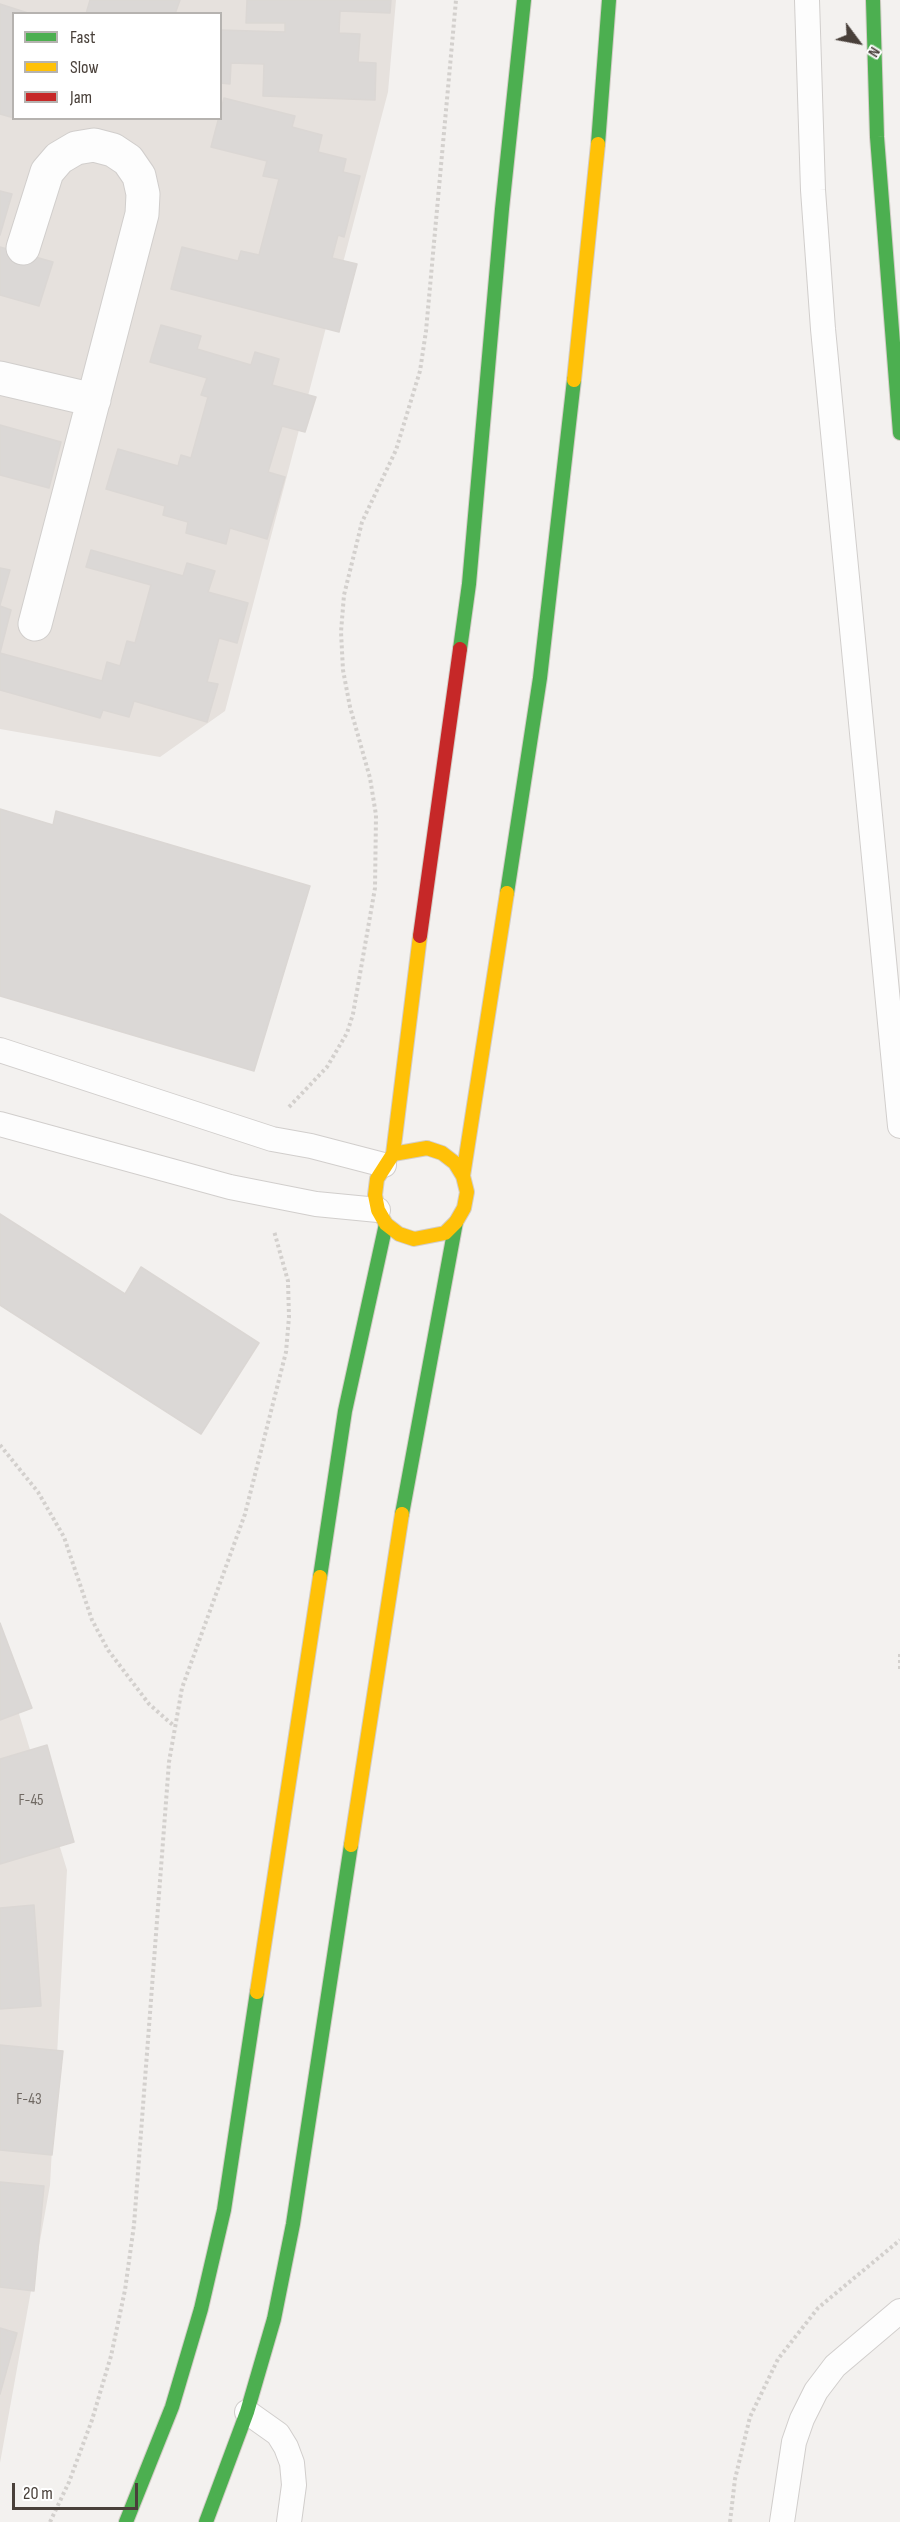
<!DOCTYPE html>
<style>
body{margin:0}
#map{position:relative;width:900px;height:2522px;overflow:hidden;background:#f3f1ef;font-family:"Sofia Sans Condensed",sans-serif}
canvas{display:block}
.legend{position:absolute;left:12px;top:12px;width:210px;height:108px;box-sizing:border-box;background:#fff;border:2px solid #b6b3b0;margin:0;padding:8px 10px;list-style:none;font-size:18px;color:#49403a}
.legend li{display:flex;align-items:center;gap:12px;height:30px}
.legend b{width:30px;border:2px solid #b6b3b0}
.north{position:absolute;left:828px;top:12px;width:60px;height:60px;-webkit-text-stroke:4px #fff;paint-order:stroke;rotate:122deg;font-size:16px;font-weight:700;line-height:24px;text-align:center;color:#49403a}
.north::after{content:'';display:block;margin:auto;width:21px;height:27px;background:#49403a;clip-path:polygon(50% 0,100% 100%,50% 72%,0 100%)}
.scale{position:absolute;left:12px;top:2483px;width:126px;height:27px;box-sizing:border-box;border:3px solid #49403a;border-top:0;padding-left:8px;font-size:18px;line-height:21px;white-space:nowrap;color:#49403a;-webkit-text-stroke:4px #fff;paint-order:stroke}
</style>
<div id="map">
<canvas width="900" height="2522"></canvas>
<ul class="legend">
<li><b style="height:8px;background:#4caf50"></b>Fast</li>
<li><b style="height:8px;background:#ffc107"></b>Slow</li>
<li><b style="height:8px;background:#c62828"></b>Jam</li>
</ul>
<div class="north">N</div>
<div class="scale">20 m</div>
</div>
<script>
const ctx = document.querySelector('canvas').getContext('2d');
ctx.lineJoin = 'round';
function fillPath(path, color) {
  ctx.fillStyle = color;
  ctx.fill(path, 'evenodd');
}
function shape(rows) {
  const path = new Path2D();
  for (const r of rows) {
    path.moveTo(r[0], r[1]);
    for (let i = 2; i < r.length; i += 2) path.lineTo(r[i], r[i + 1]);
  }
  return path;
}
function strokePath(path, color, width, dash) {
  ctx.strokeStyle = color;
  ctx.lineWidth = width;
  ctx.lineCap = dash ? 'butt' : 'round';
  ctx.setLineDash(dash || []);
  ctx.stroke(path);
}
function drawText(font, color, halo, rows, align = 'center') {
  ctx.font = font + ' "Sofia Sans Condensed",sans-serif';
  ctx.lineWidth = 4.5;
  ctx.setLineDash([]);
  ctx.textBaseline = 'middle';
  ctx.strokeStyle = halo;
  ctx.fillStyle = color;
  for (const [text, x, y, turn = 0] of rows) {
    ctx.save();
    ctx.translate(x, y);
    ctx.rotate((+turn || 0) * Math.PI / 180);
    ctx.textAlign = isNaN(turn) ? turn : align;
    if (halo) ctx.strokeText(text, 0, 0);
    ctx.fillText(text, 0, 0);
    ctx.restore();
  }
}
fillPath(shape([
 [0,0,396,0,388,92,225,711,160,757,0,729],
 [14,14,220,14,220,118,14,118],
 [0,1652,67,1870,50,2185,0,2463]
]), '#e6e1dd');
const building = shape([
 [90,0,180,0,175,14,86,14,90,0],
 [247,0,391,0,390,13,340,11,339,33,360,34,358,62,376,63,375,100,263,96,264,64,231,63,230,84,220,83,220,30,285,32,285,23,246,23,247,0],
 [0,4,31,14,14,14,14,118,0,114,0,4],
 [224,98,295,116,292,127,322,135,318,152,346,159,343,172,360,176,344,237,338,235,332,258,357,264,339,332,171,289,182,247,238,261,241,251,259,255,279,179,263,176,267,161,211,147,224,98],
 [0,191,12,194,0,235,0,191],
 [0,247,53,262,39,306,0,295,0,247],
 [161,325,201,336,197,349,251,365,255,352,279,359,272,385,316,397,305,432,282,426,268,472,285,477,267,539,230,528,226,544,186,533,188,522,163,515,165,506,106,489,118,449,178,466,181,455,191,458,208,397,201,395,207,378,150,362,161,325],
 [0,425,61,442,49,488,0,475,0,425],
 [91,550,183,576,187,563,215,571,208,592,248,603,237,643,219,638,207,682,218,684,207,722,134,701,129,717,103,710,100,718,0,690,0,653,102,681,107,662,120,666,127,641,135,643,151,585,86,567,91,550],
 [0,568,10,570,0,605,0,568],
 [0,606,11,610,0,653,0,606],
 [0,809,53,825,56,811,310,886,254,1071,0,996,0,809],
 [0,1214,125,1294,141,1267,259,1343,201,1434,0,1305,0,1214],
 [0,1623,32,1708,0,1720,0,1623],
 [47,1745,74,1842,0,1864,0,1759,47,1745],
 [34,1905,41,2006,0,2009,0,1908,34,1905],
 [0,2045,63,2051,52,2155,0,2150,0,2045],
 [0,2182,44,2186,34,2291,0,2287,0,2182],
 [0,2328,17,2333,0,2394,0,2328]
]);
fillPath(building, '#dbd8d6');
strokePath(building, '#dbd7d4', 1.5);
const lane = shape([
 [807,0,813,190,823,329,900,1126],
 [0,1050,272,1139,311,1146,384,1165],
 [0,1124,230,1187,316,1204,378,1210],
 [247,2412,278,2434,286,2447,292,2463,294,2485,289,2522],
 [782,2522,794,2442,802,2419,816,2391,835,2366,900,2311]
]);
const street = shape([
 [23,248,47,172,59,158,76,148,94,145,113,150,128,160,139,176,143,194,142,214,35,624],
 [0,378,94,400]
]);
const fast = shape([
 [873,0,877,137,900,433],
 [598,144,609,0],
 [460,649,469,584,502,209,524,0],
 [507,893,540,678,574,380],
 [402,1514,456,1222],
 [320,1577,345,1411,386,1224],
 [126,2522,172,2407,201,2309,224,2210,257,1992],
 [206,2522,247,2412,274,2319,293,2224,351,1845]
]);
const slow = shape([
 [574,380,598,144],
 [427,1148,442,1153,455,1163,463,1176,467,1192,464,1208,456,1222,445,1233,414,1239,399,1234,386,1224,378,1210,375,1195,377,1179,393,1154,427,1148],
 [393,1154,420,936],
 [463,1176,507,893],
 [351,1845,402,1514],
 [257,1992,320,1577]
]);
const jam = shape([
 [420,936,460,649]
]);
strokePath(lane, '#d1cecc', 26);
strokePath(street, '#d1cecc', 35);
strokePath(fast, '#d3cdc7', 16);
strokePath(slow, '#d3cdc7', 16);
strokePath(jam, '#d3cdc7', 16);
strokePath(shape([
 [289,1107,327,1067,347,1033,353,1014,375,888,376,815,370,778,350,707,343,670,341,632,344,595,362,522,396,450,420,371,426,331,456,0],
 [0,1445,38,1492,64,1537,92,1620,108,1650,149,1704,174,1726],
 [900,1654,900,1669],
 [50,2522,69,2482,92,2420,111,2356,125,2290,134,2225,169,1762,182,1688,245,1514,286,1352,289,1317,288,1281,274,1231],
 [730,2522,735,2479,750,2417,778,2359,818,2308,900,2240]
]), '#d3d0cd', 4, [3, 3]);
strokePath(lane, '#fdfdfd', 24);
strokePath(street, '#fdfdfd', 33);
strokePath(fast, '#4caf50', 14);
strokePath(slow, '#ffc107', 14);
strokePath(jam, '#c62828', 14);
drawText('16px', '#6f6862', null, [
 ["F-45",31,1801],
 ["F-43",29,2100]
]);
</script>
